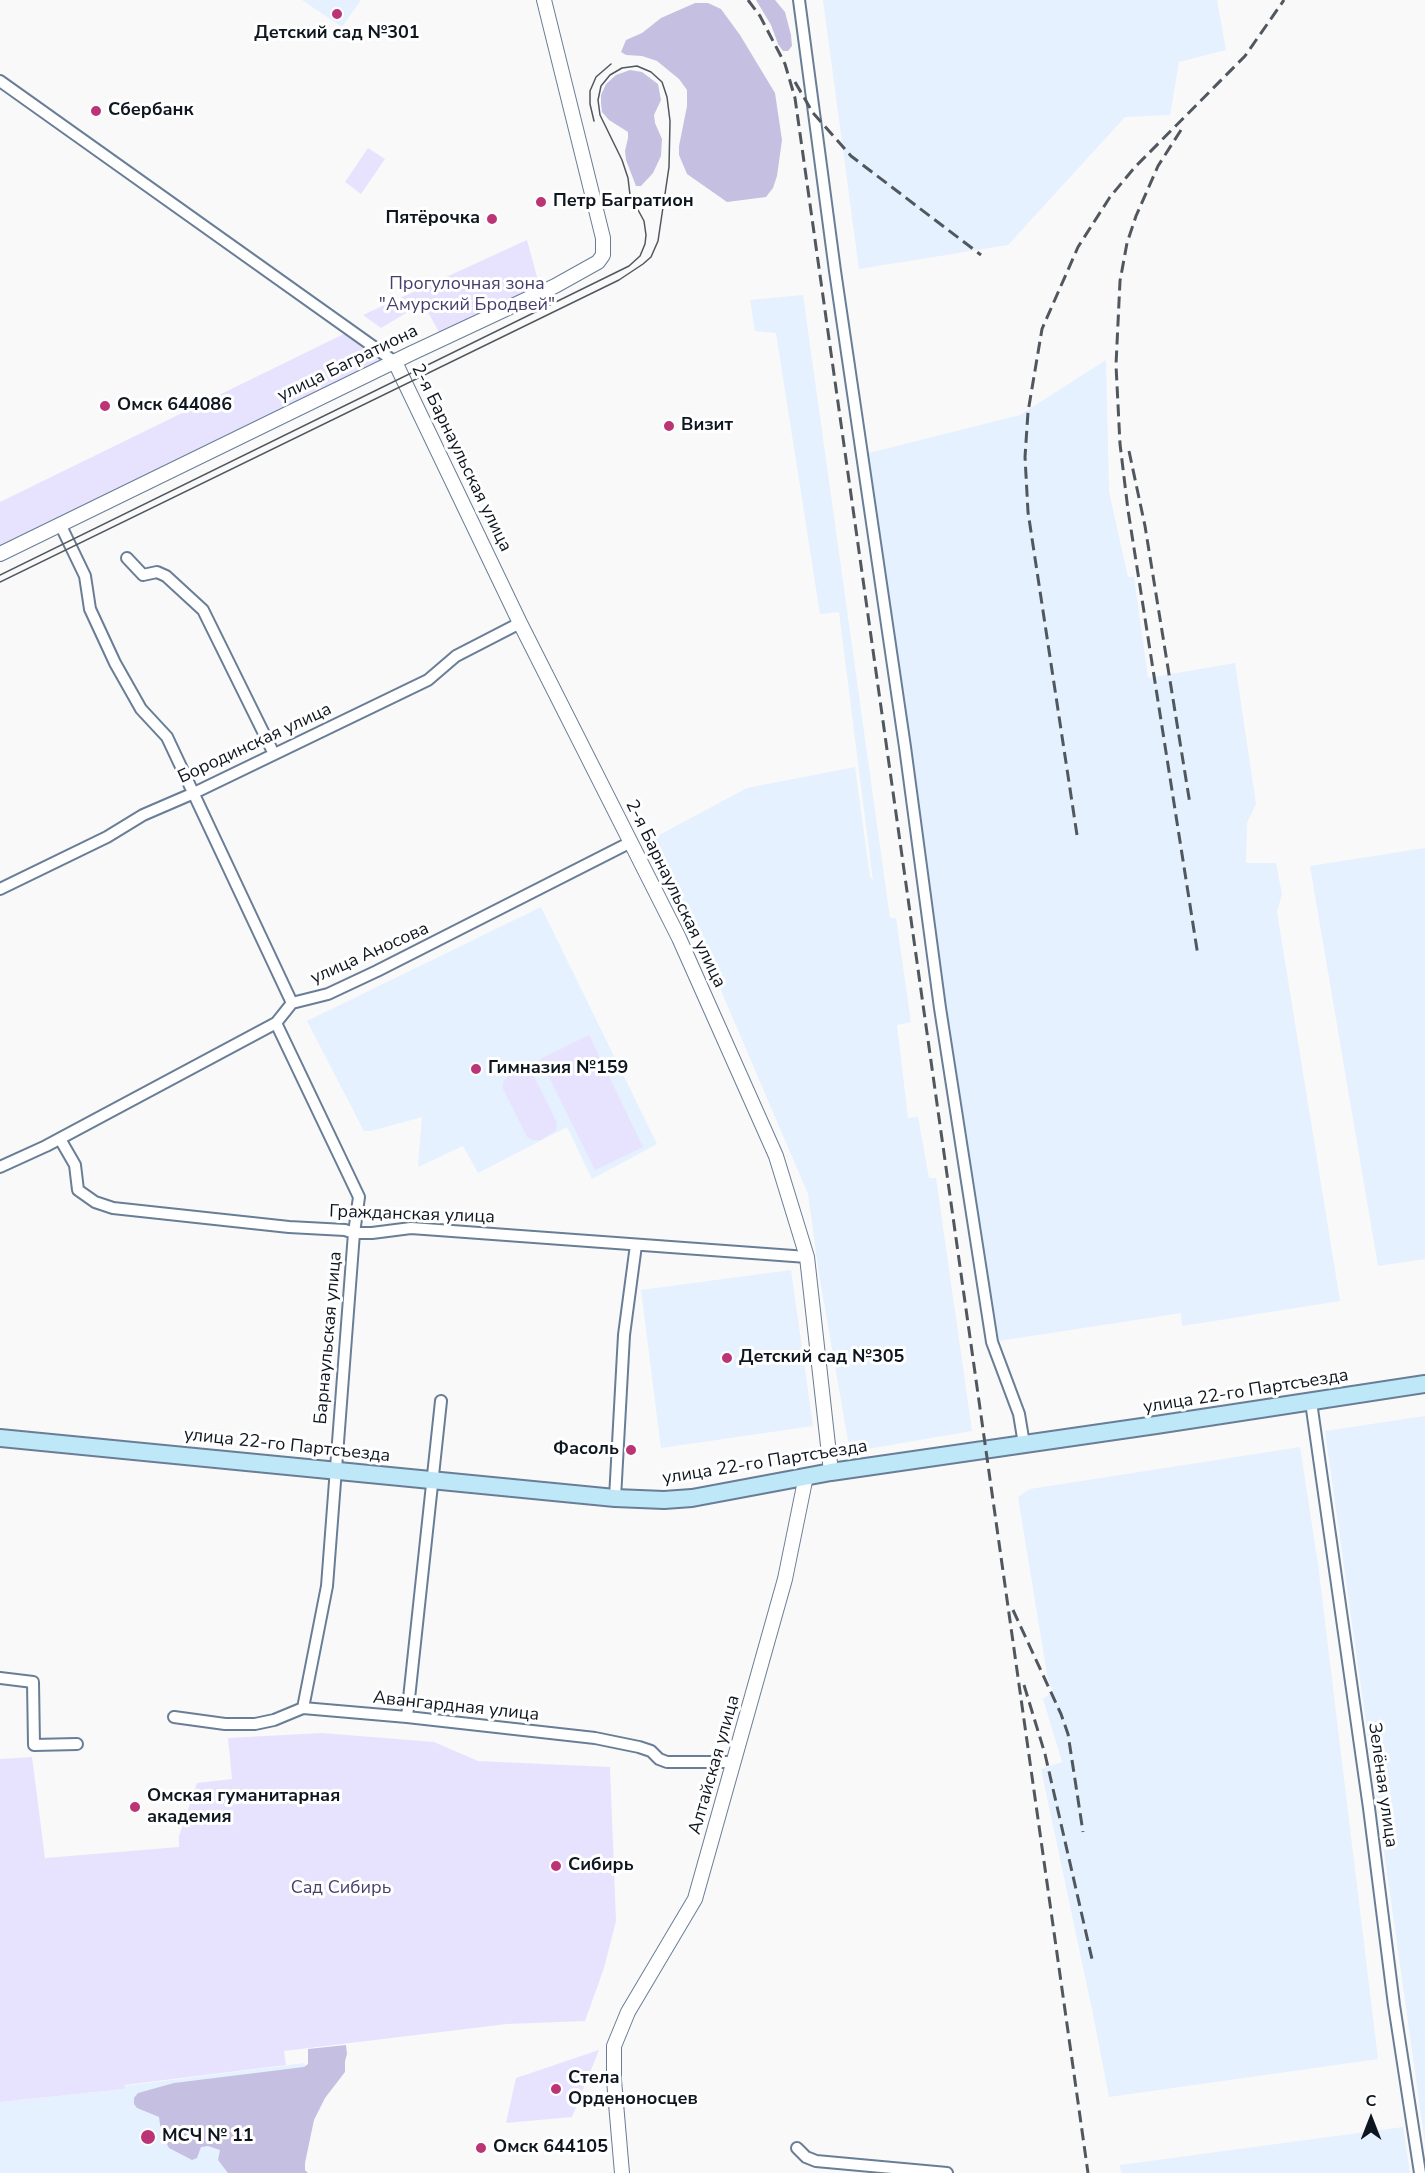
<!DOCTYPE html>
<meta charset="utf-8">
<style>
body{margin:0}
#map{position:relative;width:1425px;height:2173px;overflow:hidden;background:#f9f9f9;font-family:"Nunito Sans",sans-serif}
canvas{display:block}
.north{position:absolute;left:1341px;top:2089px;width:60px;height:60px;-webkit-text-stroke:4px #fff;paint-order:stroke;rotate:0deg;font-size:16px;font-weight:700;line-height:24px;text-align:center;color:#0e161f}
.north::after{content:'';display:block;margin:auto;width:21px;height:27px;background:#0e161f;clip-path:polygon(50% 0,100% 100%,50% 72%,0 100%)}
</style>
<div id="map">
<canvas width="1425" height="2173"></canvas>
<div class="north">С</div>
</div>
<script>
const ctx = document.querySelector('canvas').getContext('2d');
ctx.lineJoin = 'round';
function fillPath(path, color) {
  ctx.fillStyle = color;
  ctx.fill(path, 'evenodd');
}
function shape(rows) {
  const path = new Path2D();
  for (const r of rows) {
    path.moveTo(r[0], r[1]);
    for (let i = 2; i < r.length; i += 2) path.lineTo(r[i], r[i + 1]);
  }
  return path;
}
function strokePath(path, color, width, dash) {
  ctx.strokeStyle = color;
  ctx.lineWidth = width;
  ctx.lineCap = dash ? 'butt' : 'round';
  ctx.setLineDash(dash || []);
  ctx.stroke(path);
}
function drawText(font, color, halo, rows, align = 'center') {
  ctx.font = font + ' "Nunito Sans",sans-serif';
  ctx.lineWidth = 6;
  ctx.setLineDash([]);
  ctx.textBaseline = 'middle';
  ctx.strokeStyle = halo;
  ctx.fillStyle = color;
  for (const [text, x, y, turn = 0] of rows) {
    ctx.save();
    ctx.translate(x, y);
    ctx.rotate((+turn || 0) * Math.PI / 180);
    ctx.textAlign = isNaN(turn) ? turn : align;
    if (halo) ctx.strokeText(text, 0, 0);
    ctx.fillText(text, 0, 0);
    ctx.restore();
  }
}
fillPath(shape([
 [302,0,361,0,342,27],
 [823,0,1217,0,1226,50,1179,62,1170,115,1125,117,1008,245,859,269],
 [803,295,890,918,896,918,911,1022,897,1025,908,1118,918,1117,929,1178,936,1178,972,1431,850,1452,819,1274,808,1194,702,946,648,841,747,788,855,767,870,877,873,881,839,612,820,614,776,333,755,331,750,300],
 [1106,360,1109,492,1128,577,1134,577,1148,678,1235,663,1256,804,1247,823,1246,863,1276,863,1282,894,1277,912,1340,1301,1182,1326,1181,1313,992,1342,861,455,1020,415],
 [1425,848,1425,1259,1378,1266,1310,866],
 [541,907,657,1144,592,1179,567,1127,478,1173,463,1146,418,1167,422,1117,371,1131,364,1131,307,1021],
 [791,1270,813,1426,661,1448,641,1290],
 [1425,1416,1425,2143,1325,1431],
 [1300,1447,1318,1564,1378,2059,1109,2097,1094,2019,1041,1769,1062,1762,1043,1699,1053,1691,1048,1680,1018,1497,1030,1489],
 [305,2063,291,2173,0,2173,0,2102,124,2089,124,2086],
 [1403,2127,1410,2173,1121,2173,1120,2165]
]), '#e5f1fe');
fillPath(shape([
 [368,148,385,159,361,194,345,182],
 [527,240,540,288,441,336,423,303,381,328,363,315],
 [354,329,379,350,384,363,0,550,0,502],
 [589,1035,643,1147,595,1170,540,1059],
 [524,1069,533,1074,557,1123,556,1130,541,1140,533,1140,527,1137,503,1089,503,1083,508,1076],
 [322,1733,434,1742,478,1761,610,1767,616,1921,604,1968,585,2021,507,2024,284,2051,286,2065,125,2085,124,2089,0,2102,0,1759,32,1757,45,1858,179,1847,179,1836,197,1783,232,1779,228,1738],
 [599,2050,572,2117,506,2123,516,2078]
]), '#e7e3fe');
fillPath(shape([
 [756,0,775,0,785,12,791,35,792,46,788,51,783,51,778,44,771,25],
 [695,3,708,3,721,9,740,35,775,93,782,140,777,176,773,188,766,197,727,202,687,174,679,155,679,146,687,106,687,90,679,79,657,61,642,56,626,55,621,52,626,40,642,33,661,18],
 [630,70,642,72,658,84,661,100,654,115,655,123,662,139,661,156,653,173,641,186,636,186,626,160,625,151,628,138,628,132,609,120,602,112,601,103,601,95,606,84,616,75],
 [346,2045,347,2054,345,2061,345,2072,325,2098,314,2120,305,2163,305,2170,308,2173,228,2173,218,2160,220,2150,208,2146,201,2147,197,2158,192,2160,169,2148,161,2132,159,2117,137,2108,134,2104,134,2098,138,2093,174,2083,304,2067,308,2064,308,2049]
]), '#c5c0e1');
const minor = shape([
 [799,0,835,271,905,747,940,1008,992,1342,1019,1414,1024,1444],
 [0,81,395,362],
 [60,524,85,576,90,609,115,663,141,709,167,737,292,1003],
 [127,558,143,575,157,572,166,576,203,610,274,754],
 [0,889,107,837,143,815,194,793,428,680,456,656,520,623],
 [276,1023,359,1197,354,1233,327,1586,303,1708],
 [60,1139,75,1165,78,1190,95,1202,113,1208,289,1227,345,1230,354,1233,372,1233,411,1228,807,1257],
 [0,1167,46,1146,276,1023,292,1003,328,994,377,971,631,842],
 [1311,1402,1369,1808,1394,2005,1420,2173],
 [615,1498,624,1335,636,1245],
 [0,1678,33,1682,34,1745,77,1744],
 [174,1717,225,1724,255,1724,274,1720,303,1708,407,1717,595,1738,639,1747,651,1751,659,1759,667,1762,734,1762],
 [407,1717,441,1401],
 [797,2148,806,2157,816,2161,947,2173]
]);
const tertiary = shape([
 [395,362,520,623,679,938,776,1156,807,1257,831,1472],
 [0,554,412,353,555,286,598,262,603,255,603,238,544,0],
 [622,2173,614,2080,614,2046,628,2012,695,1899,785,1579,806,1476]
]);
const secondary = shape([
 [0,1438,615,1498,664,1500,692,1498,831,1472,1156,1425,1425,1384]
]);
strokePath(minor, '#697e96', 14);
strokePath(tertiary, '#697e96', 16);
strokePath(secondary, '#697e96', 20);
strokePath(minor, '#fff', 10);
strokePath(tertiary, '#fff', 14);
strokePath(secondary, '#bee7f7', 16);
strokePath(shape([
 [594,121,590,104,590,91,596,77,611,64],
 [0,575,629,266,640,256,645,244,646,235,644,221,630,195,628,178,622,160,600,115,598,100,601,86,610,75,622,68,637,66,651,72,662,82,667,97,670,121,669,167,658,241,651,257,643,264,619,280,0,582]
]), '#51575e', 1.5);
strokePath(shape([
 [748,0,760,16,785,64,795,98,1088,2173],
 [795,82,813,113,851,156,981,255],
 [1181,130,1158,166,1136,216,1127,243,1120,281,1116,365,1120,444,1128,510,1198,956],
 [1129,451,1145,526,1190,804],
 [1077,835,1028,512,1025,457,1028,412,1042,329,1078,247,1110,197,1135,167,1245,56,1284,0],
 [1013,1610,1061,1714,1068,1734,1083,1832],
 [1024,1685,1045,1754,1092,1959]
]), '#51575e', 3, [12, 6]);
for (const [x, y, r, color] of [
 [337,14,6,"#bb3475"],
 [96,111,6,"#bb3475"],
 [541,202,6,"#bb3475"],
 [492,219,6,"#bb3475"],
 [105,406,6,"#bb3475"],
 [669,426,6,"#bb3475"],
 [476,1069,6,"#bb3475"],
 [727,1358,6,"#bb3475"],
 [631,1450,6,"#bb3475"],
 [135,1807,6,"#bb3475"],
 [556,1866,6,"#bb3475"],
 [556,2089,6,"#bb3475"],
 [148,2137,8,"#bb3475"],
 [481,2148,6,"#bb3475"]
]) {
  const dot = new Path2D();
  dot.arc(x, y, r, 0, 2 * Math.PI);
  ctx.fillStyle = color;
  ctx.fill(dot);
  strokePath(dot, '#fff', 2);
}
drawText('bold 18px', '#0e161f', '#fff', [
 ["Детский сад №301",337,34,"center"],
 ["Сбербанк",108,111],
 ["Петр Багратион",553,202],
 ["Пятёрочка",480,219,"right"],
 ["Омск 644086",117,406],
 ["Визит",681,426],
 ["Гимназия №159",488,1069],
 ["Детский сад №305",739,1358],
 ["Фасоль",619,1450,"right"],
 ["Омская гуманитарная",147,1797],
 ["академия",147,1818],
 ["Сибирь",568,1866],
 ["Стела",568,2079],
 ["Орденоносцев",568,2100],
 ["МСЧ № 11",162,2137],
 ["Омск 644105",493,2148]
], 'left');
drawText('18px', '#483e6c', '#fff', [
 ["Прогулочная зона",467,285],
 ["\"Амурский Бродвей\"",467,306],
 ["Сад Сибирь",341,1889]
]);
drawText('18px', '#0e161f', '#fff', [
 ["улица Багратиона",348,364,-26],
 ["2-я Барнаульская улица",461,458,64],
 ["Бородинская улица",255,744,-25],
 ["2-я Барнаульская улица",675,894,64],
 ["улица Аносова",370,954,-24],
 ["Гражданская улица",412,1215,2],
 ["Барнаульская улица",329,1338,-85],
 ["улица 22-го Партсъезда",1246,1392,-9],
 ["улица 22-го Партсъезда",287,1446,6],
 ["улица 22-го Партсъезда",765,1463,-9],
 ["Авангардная улица",456,1707,6],
 ["Алтайская улица",715,1765,-74],
 ["Зелёная улица",1382,1785,82]
]);
</script>
